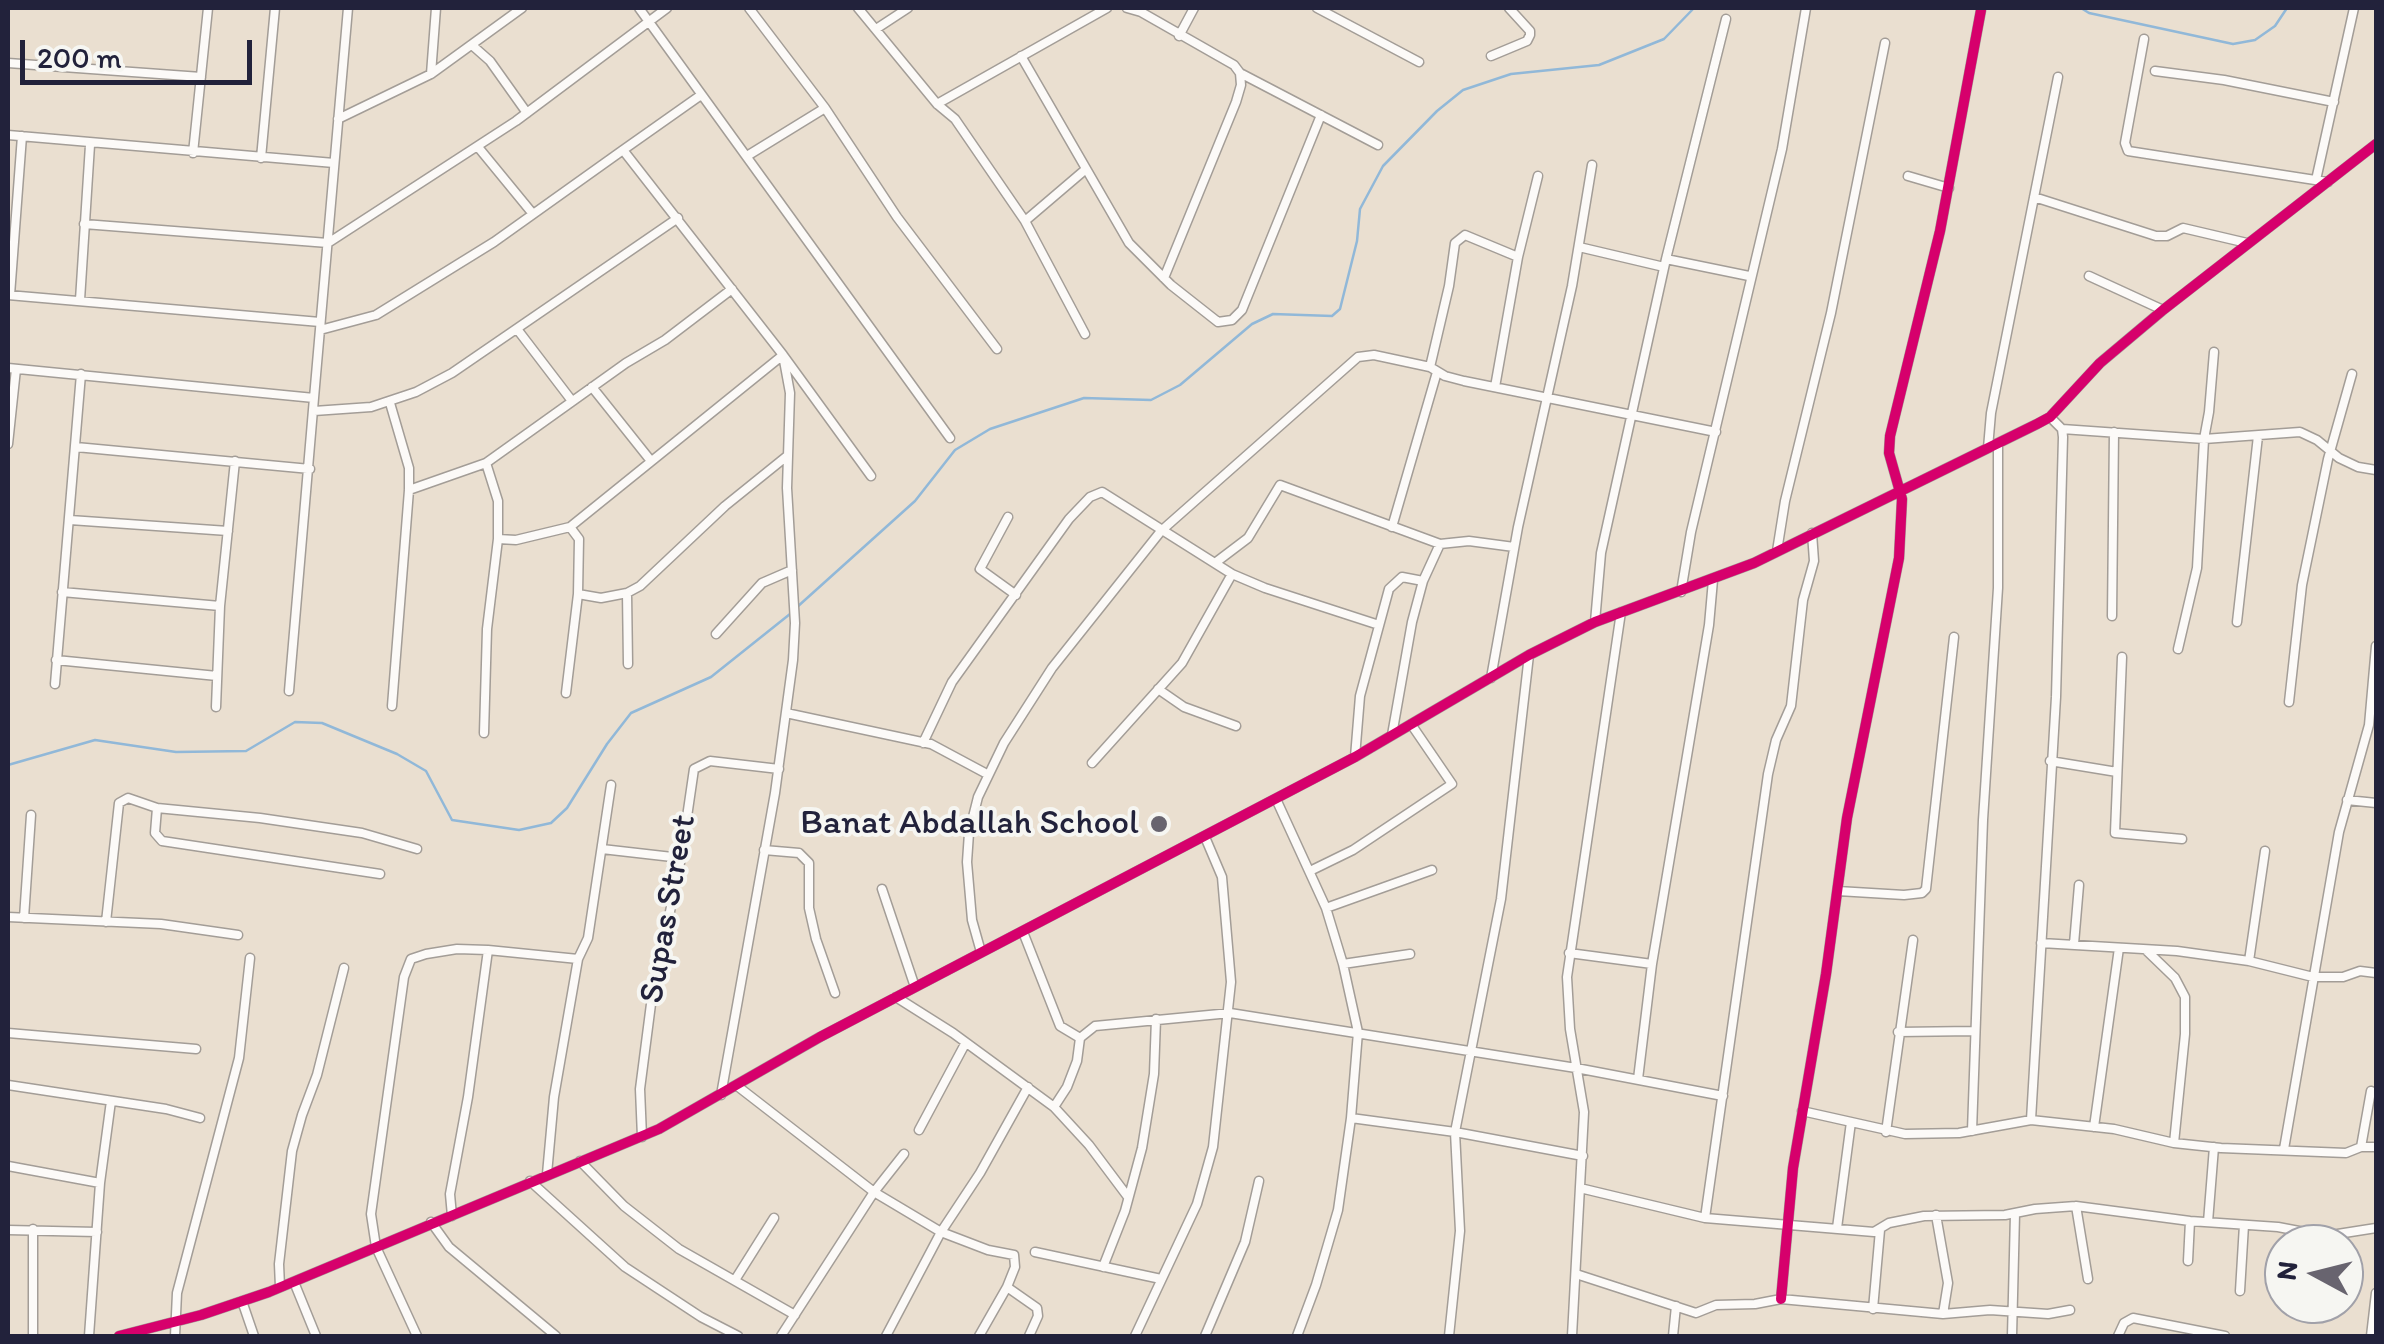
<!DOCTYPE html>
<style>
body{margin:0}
#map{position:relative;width:2384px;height:1344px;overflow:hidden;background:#eadfd0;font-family:Itim,sans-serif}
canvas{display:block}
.frame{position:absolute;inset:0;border:10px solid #22223b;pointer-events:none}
.north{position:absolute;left:2264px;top:1224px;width:100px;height:100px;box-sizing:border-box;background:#f6f6f2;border:2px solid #a1a1a9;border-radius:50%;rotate:277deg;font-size:28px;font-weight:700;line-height:40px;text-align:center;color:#22223b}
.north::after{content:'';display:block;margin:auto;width:35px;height:45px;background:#68646f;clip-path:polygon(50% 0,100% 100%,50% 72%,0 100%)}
.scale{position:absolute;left:20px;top:40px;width:232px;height:45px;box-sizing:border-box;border:5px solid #22223b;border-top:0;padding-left:12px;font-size:30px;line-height:35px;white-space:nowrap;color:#22223b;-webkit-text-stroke:8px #f6f6f2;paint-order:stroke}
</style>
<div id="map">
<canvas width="2384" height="1344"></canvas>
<div class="frame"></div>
<div class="north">N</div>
<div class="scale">200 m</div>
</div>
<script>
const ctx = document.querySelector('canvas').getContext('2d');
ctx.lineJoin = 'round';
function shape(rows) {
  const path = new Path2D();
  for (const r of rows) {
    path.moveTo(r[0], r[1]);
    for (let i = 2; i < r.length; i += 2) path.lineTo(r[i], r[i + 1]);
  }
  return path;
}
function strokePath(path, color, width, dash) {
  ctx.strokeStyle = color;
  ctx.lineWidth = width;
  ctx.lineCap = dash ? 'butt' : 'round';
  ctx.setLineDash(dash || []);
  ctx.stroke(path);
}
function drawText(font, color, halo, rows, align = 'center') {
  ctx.font = font + ' Itim,sans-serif';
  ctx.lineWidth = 8;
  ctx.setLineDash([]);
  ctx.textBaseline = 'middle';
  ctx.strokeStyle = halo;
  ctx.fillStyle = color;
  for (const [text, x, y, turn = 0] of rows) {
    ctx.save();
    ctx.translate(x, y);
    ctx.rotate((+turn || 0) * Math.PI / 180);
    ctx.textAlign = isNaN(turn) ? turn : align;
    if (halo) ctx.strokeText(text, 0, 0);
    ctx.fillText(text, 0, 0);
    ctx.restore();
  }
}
strokePath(shape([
 [2081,8,2089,13,2233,44,2255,40,2275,26,2287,8],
 [796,608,915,501,955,450,990,429,1084,398,1151,400,1180,385,1252,324,1273,314,1332,316,1340,309,1357,241,1360,209,1383,166,1437,111,1463,90,1511,74,1599,65,1664,39,1694,8],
 [8,765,95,740,176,752,246,751,295,722,322,723,397,754,426,771,452,820,519,830,551,823,567,808,607,744,631,713,711,677,790,614]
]), '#91b8d8', 2.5);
const minor = shape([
 [639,8,950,438],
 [749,8,825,108,897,217,997,349],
 [858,8,937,104,955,119,1025,221,1085,334],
 [1127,8,1141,12,1234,65,1240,73,1241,85,1236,102,1164,278],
 [1317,8,1419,62],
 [876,29,908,8],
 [1179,36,1194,8],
 [2144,39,2125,143,2128,151,2328,182],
 [473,46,490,61,527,113],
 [1021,56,1129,243,1171,285,1218,322,1232,320,1242,310,1321,115],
 [1491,56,1527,41,1530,35,1530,31,1509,8],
 [8,63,201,77],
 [2155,71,2224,80,2334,102],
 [1240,73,1378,145],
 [431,74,522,8],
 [701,95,623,150,783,355,871,476],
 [937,104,1107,8],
 [338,119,431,74,436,8],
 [8,135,334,163],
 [478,147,533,214],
 [193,153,208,8],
 [747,156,825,108],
 [261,158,275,8],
 [1908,176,1949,188],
 [2316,180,2354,8],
 [2034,197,2156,236,2167,236,2183,228,2247,243],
 [1025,221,1086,169],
 [84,224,328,243,516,121,667,8],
 [1579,247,1664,267],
 [1518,257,1465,235,1455,243,1449,286,1430,367,1445,376,1464,381,1716,432],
 [1666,259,1749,276],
 [2089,276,2163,310],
 [8,295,320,322],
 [10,295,22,136],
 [80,300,90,145],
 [517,329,572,401],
 [320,330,376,315,494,242,623,150],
 [8,368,314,398,289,691],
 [592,387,651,461],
 [1495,387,1518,257,1538,176],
 [314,398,348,8],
 [390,403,409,468,409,490,392,706],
 [314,411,371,407,416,392,452,373,678,218],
 [2062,429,2204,439,2300,432,2317,440,2339,458,2358,467,2376,470],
 [8,444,16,369],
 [76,447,310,469],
 [1988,448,1991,413,2058,77],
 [409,490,486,463,626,363,665,340,732,289],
 [1008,517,980,569,1016,595],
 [70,520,228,531],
 [570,527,783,355,790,393,787,488,795,623,793,660,775,793,721,1095],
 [1392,527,1437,372],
 [498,539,516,540,570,527,579,539,578,594,566,693],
 [1777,551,1785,501,1831,313,1885,43],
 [1215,563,1248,538,1280,485,1440,544],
 [62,592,220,606],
 [1681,592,1691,532,1782,149,1806,8],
 [627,593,628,664],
 [578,594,601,598,627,593,640,586,725,506,787,456],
 [2112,616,2114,432],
 [1595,622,1601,553,1666,259,1726,19],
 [2237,622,2258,436],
 [716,634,762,583,792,570],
 [2178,649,2197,568,2204,439,2209,412,2214,352],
 [2122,657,2115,833,2182,839],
 [56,660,217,676],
 [1491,678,1518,527,1572,286,1592,165],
 [55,684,81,374],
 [1158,689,1184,707,1236,726],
 [2289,702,2302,585,2328,459,2352,374],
 [216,707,220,606,235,461],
 [786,713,931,744,987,774],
 [484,733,487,629,498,539,498,501,486,463],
 [1392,735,1412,622,1423,581,1440,544,1469,541,1514,547],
 [923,743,952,682,1069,519,1090,497,1102,492,1232,574,1265,588,1379,625],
 [1355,757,1360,696,1389,589,1402,577,1423,581],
 [2050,761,2117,772],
 [1092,763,1182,663,1232,574],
 [1276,799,1326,908,1343,964,1358,1032,1351,1118,1338,1210,1316,1285,1297,1336],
 [2347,800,2376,803],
 [602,849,681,858],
 [764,850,799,853,809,863,809,908,816,939,835,993],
 [1310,871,1353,850,1452,784,1411,724],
 [380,874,162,841,155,833,157,808,260,818,362,833,417,849],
 [882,889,915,987],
 [1838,891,1904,895,1922,893,1926,889,1954,637],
 [1326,908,1432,870],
 [8,917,161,924,238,935],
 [24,918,31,815],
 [106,922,119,803,128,798,157,808],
 [1023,932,1060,1026,1080,1038],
 [2041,943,2177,951,2249,961,2313,977,2343,977,2360,971,2376,973],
 [2074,944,2079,885],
 [2146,950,2175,978,2185,997,2185,1034,2174,1143],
 [981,952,972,920,967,862,969,833,978,797,1004,743,1052,668,1161,531,1358,357,1374,355,1430,367],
 [1569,953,1652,964],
 [2249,961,2265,851],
 [1343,964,1410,954],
 [896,997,953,1033,1054,1107,1089,1145,1128,1197],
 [1898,1032,1974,1031],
 [8,1033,196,1049],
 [1638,1079,1652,964,1709,625,1713,580],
 [8,1085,166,1109,200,1118],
 [736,1085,874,1192,941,1232,988,1250,1014,1255,1015,1267,1007,1287,979,1336],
 [1054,1107,1067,1087,1077,1061,1080,1038,1095,1026,1230,1013,1576,1068,1723,1096],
 [1802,1111,1905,1134,1959,1133,2031,1120,2114,1129,2174,1143,2221,1148,2346,1153,2361,1147,2376,1147],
 [1351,1118,1455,1132,1583,1156],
 [2031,1120,2056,697,2063,437,2062,429,2050,417],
 [2094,1127,2119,948],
 [919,1130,965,1044],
 [1972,1131,1983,820,1998,588,1998,444],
 [1886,1132,1913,940],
 [642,1137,640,1089,651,1004,681,858,694,769,710,761,779,769],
 [2361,1147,2371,1091],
 [2284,1149,2339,832,2369,725,2376,646],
 [580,1161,624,1206,679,1249,795,1315],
 [8,1166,100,1183],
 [547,1174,554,1097,578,959,588,938,611,785],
 [530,1181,625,1267,701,1317,738,1336],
 [1580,1188,1705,1218,1874,1232,1889,1223,1924,1216,2005,1215,2035,1209,2076,1206,2190,1221,2278,1227,2325,1236,2376,1228],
 [2076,1206,2088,1279],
 [1936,1215,1948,1283,1943,1314],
 [452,1216,450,1194,468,1097,488,950,578,959],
 [1705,1218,1768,774,1776,740,1791,706,1803,600,1814,561,1812,533],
 [431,1222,449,1247,556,1336],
 [2208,1222,2214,1147],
 [1837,1228,1851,1122],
 [33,1229,33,1336],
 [8,1230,97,1232],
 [1035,1252,1161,1279],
 [2188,1261,2190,1221],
 [1103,1267,1125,1211,1142,1148,1154,1074,1156,1019],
 [1576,1274,1696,1313,1716,1305,1755,1304,1781,1299,1943,1314,1990,1310,2048,1314,2070,1310],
 [735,1280,774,1218],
 [294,1282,316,1336],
 [280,1287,279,1264,292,1151,302,1115,317,1075,344,968],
 [1007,1287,1037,1308,1038,1316,1029,1336],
 [2240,1291,2244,1225],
 [1781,1299,1793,1168,1826,974,1847,818,1899,558,1902,499,1889,453,1890,436,1940,231,1981,10],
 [242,1301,254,1336],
 [1873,1309,1880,1230],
 [89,1336,100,1183,111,1101],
 [119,1336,201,1315,269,1292,659,1129,820,1037,1355,757,1529,655,1595,622,1754,563,2037,424,2050,417,2100,363,2163,310,2376,144],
 [175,1336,177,1293,239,1058,250,958],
 [417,1336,376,1247,371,1214,404,977,411,959,426,954,457,949,488,950],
 [781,1336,874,1192,904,1154],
 [886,1336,941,1232,980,1173,1028,1087],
 [1135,1336,1197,1204,1213,1147,1231,982,1222,877,1205,837],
 [1205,1336,1245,1242,1259,1181],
 [1449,1336,1460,1231,1455,1132,1501,899,1529,655],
 [1572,1336,1584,1112,1570,1029,1567,977,1621,612],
 [1673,1336,1676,1306],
 [2012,1336,2015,1214],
 [2118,1336,2124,1323,2133,1318,2225,1336],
 [2371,1336,2376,1293]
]);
strokePath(minor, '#a39d97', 11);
strokePath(minor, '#fcfaf8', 8);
strokePath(shape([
 [1781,1299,1793,1168,1826,974,1847,818,1899,558,1902,499,1889,453,1890,436,1940,231,1981,10],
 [119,1336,201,1315,269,1292,659,1129,820,1037,1355,757,1529,655,1595,622,1754,563,2037,424,2050,417,2100,363,2163,310,2376,144]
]), '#d6006c', 10);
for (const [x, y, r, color] of [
 [1159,824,10,"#68646f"]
]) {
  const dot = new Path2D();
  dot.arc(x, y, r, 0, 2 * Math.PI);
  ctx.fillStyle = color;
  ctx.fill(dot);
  strokePath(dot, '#f6f6f2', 4);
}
drawText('35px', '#22223b', '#f6f6f2', [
 ["Banat Abdallah School",1139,824]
], 'right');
drawText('35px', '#22223b', '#f6f6f2', [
 ["Supas Street",669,909,-80]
]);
</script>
